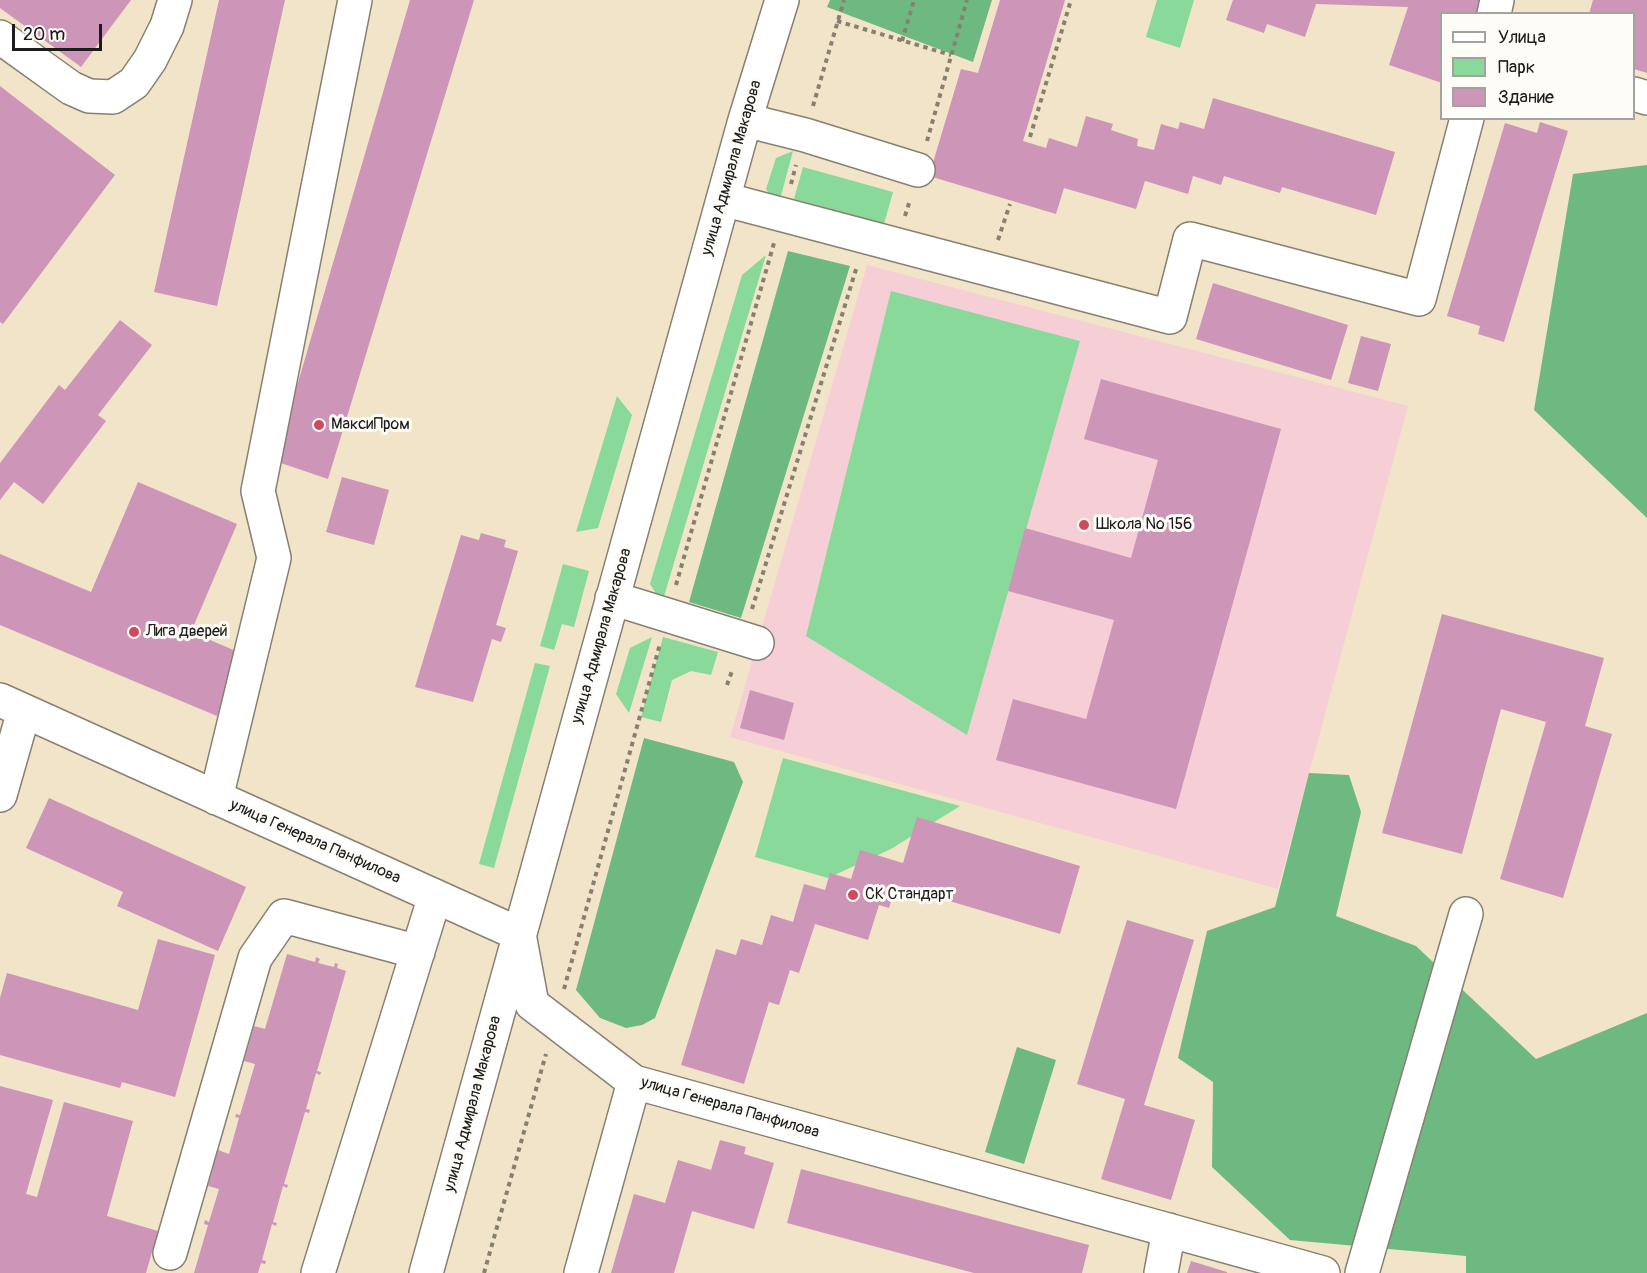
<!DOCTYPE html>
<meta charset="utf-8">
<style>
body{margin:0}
#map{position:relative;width:1647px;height:1273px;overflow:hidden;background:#f2e4c8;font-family:Pangolin,sans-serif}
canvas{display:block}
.legend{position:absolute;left:1440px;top:12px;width:195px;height:108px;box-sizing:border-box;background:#fdfcf7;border:2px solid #a3a29f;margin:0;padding:8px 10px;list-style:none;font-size:18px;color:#1c1c1c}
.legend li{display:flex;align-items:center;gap:12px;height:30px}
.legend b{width:30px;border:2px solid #a3a29f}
.scale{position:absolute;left:12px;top:24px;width:90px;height:27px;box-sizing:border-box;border:3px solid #1c1c1c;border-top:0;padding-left:8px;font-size:18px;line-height:21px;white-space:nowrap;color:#1c1c1c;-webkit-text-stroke:4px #fdfcf7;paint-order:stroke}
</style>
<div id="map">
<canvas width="1647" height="1273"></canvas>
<ul class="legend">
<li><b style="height:8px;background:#fff"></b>Улица</li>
<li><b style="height:16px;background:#88d99a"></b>Парк</li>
<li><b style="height:16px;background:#cd95b8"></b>Здание</li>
</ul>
<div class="scale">20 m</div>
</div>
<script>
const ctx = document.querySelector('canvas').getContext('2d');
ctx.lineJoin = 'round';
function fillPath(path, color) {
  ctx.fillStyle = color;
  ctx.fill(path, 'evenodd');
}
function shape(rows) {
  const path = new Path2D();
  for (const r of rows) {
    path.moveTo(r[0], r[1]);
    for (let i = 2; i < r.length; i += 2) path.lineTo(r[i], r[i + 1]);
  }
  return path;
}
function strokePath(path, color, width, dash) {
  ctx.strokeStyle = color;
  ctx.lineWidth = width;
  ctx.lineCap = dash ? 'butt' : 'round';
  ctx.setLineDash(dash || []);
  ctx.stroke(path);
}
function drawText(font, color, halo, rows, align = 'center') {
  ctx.font = font + ' Pangolin,sans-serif';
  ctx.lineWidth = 6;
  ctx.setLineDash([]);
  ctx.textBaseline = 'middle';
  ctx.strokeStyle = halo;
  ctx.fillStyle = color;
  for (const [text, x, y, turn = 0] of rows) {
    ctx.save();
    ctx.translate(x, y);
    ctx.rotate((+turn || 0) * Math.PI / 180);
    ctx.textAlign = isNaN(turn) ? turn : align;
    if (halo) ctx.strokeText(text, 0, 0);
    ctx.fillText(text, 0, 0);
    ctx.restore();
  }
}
fillPath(shape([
 [867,265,1408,406,1278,889,730,737]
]), '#f6cfd6');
fillPath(shape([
 [1157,0,1194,0,1180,48,1146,37],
 [793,151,778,207,766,189,776,158],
 [803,167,893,192,884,224,794,199],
 [766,255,662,603,650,584,742,275],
 [891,291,1080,341,967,735,806,636],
 [617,396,632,415,598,528,576,532],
 [563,564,589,571,574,627,562,624,554,650,540,646],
 [652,637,629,713,616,694,630,648],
 [663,637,718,652,711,675,691,671,672,680,661,722,641,717],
 [535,663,550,666,494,868,479,864],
 [783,758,960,806,891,849,828,878,755,857]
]), '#88d99a');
fillPath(shape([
 [830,0,992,0,973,62,827,7],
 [1647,165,1647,518,1534,410,1573,174],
 [788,251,850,266,741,618,689,602],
 [644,738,734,762,743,782,655,1018,642,1025,626,1028,600,1018,576,990],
 [1309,773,1349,775,1361,812,1336,916,1416,946,1536,1059,1647,1013,1647,1273,1466,1273,1466,1256,1290,1240,1212,1167,1213,1082,1178,1058,1207,931,1275,907],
 [1017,1047,1056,1060,1024,1164,985,1152]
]), '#6eb982');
fillPath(shape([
 [0,0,131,0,81,67,0,8],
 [219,0,285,0,217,306,154,292],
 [410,0,474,0,328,479,275,461],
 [1000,0,1065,0,1023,141,1046,148,1049,138,1077,147,1086,116,1113,124,1111,130,1138,139,1137,146,1154,150,1161,124,1178,129,1180,122,1204,129,1213,98,1395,152,1376,215,1282,187,1280,193,1224,176,1221,185,1193,176,1188,194,1145,181,1136,209,1064,188,1056,214,929,176,961,69,978,73],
 [1233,0,1483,0,1478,14,1442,14,1442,83,1389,65,1408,7,1316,4,1305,37,1267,24,1264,33,1226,20],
 [1593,0,1647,0,1647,73,1634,69,1634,14,1589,14],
 [0,86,115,175,3,324,0,322],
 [1540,122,1568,131,1504,342,1478,334,1480,326,1447,316,1505,123,1537,133],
 [1213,283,1348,325,1331,380,1196,339],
 [120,320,152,345,98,415,106,421,43,504,14,482,0,500,0,463,59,385,65,390],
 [1361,336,1391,344,1378,391,1348,383],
 [1101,379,1281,429,1176,809,996,760,1013,699,1086,719,1114,620,1008,591,1025,528,1131,558,1158,460,1084,439],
 [342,477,389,490,374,545,326,532],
 [138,482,237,524,191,632,243,654,217,716,0,625,0,554,91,592],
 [481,533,506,540,504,547,518,551,496,625,506,628,501,642,492,639,473,702,415,687,461,535,479,540],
 [1442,614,1604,658,1585,726,1612,734,1563,898,1500,879,1546,722,1501,709,1462,854,1382,833],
 [750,690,794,703,784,740,740,728],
 [49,798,246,887,218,951,117,906,123,892,26,848],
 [917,817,1080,866,1060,934,896,885,889,908,879,905,868,940,815,924,799,973,790,970,779,1005,769,1002,744,1084,681,1065,716,949,736,955,741,939,762,945,771,915,793,922,804,884,825,890,830,873,851,879,860,850,903,863],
 [1127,920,1194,940,1144,1105,1195,1120,1171,1200,1101,1179,1125,1099,1077,1084],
 [158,939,215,955,175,1097,122,1082,120,1088,0,1055,0,998,7,973,138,1010],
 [287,954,315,962,316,957,320,959,318,963,334,967,335,963,338,964,337,968,346,971,317,1071,321,1072,320,1075,316,1073,306,1109,310,1110,309,1113,305,1112,284,1184,288,1185,287,1188,283,1186,273,1222,277,1223,276,1226,272,1224,262,1260,266,1261,265,1264,261,1263,258,1273,194,1273,208,1225,204,1224,205,1220,209,1222,219,1189,208,1186,218,1150,229,1154,239,1118,235,1117,236,1114,240,1115,255,1064,244,1061,254,1026,265,1029],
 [0,1086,53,1100,26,1194,37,1197,64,1102,133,1121,107,1216,158,1231,146,1273,0,1273],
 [720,1140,746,1147,744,1154,774,1163,754,1229,692,1211,674,1273,611,1273,634,1194,665,1203,678,1160,711,1170],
 [801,1169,1089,1245,1082,1273,974,1273,787,1223],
 [1191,1261,1227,1272,1227,1273,1187,1273]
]), '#cd95b8');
const minor = shape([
 [1494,14,1497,0],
 [0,37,71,88,89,96,113,97,134,83,150,60,167,26,175,0],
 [1634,94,1647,98],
 [745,120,805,135,918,170],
 [723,199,1170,317,1190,239,1419,299,1467,118],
 [612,598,757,643],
 [0,700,519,934,532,1004,634,1082,1323,1273],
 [0,795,24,711],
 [216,798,274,558,258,491,355,0],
 [170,1253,255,958,284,916,418,952],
 [318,1273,435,896],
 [426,1273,745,120,782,0],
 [581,1273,634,1082],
 [1161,1273,1169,1230],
 [1362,1273,1466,914]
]);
strokePath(minor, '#878072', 36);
strokePath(shape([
 [837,21,951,55],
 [902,41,914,0],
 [813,106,844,0],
 [1030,137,1071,0],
 [927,141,967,0],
 [791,184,796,165],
 [905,216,910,200],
 [998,240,1010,204],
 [676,585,774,243],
 [752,609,857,266],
 [727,685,733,668],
 [564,989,660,644],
 [484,1273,546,1054]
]), '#878072', 4, [4.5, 4.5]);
strokePath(minor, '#fff', 33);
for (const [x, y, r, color] of [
 [319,425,6,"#d1495b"],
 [1084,525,6,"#d1495b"],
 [134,632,6,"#d1495b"],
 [853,895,6,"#d1495b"]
]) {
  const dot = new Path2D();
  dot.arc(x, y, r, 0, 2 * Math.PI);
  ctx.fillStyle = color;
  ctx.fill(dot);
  strokePath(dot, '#fdfcf7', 2);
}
drawText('16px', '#1c1c1c', '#fdfcf7', [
 ["улица Адмирала Макарова",732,168,-74],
 ["улица Адмирала Макарова",602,636,-74],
 ["улица Генерала Панфилова",315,842,24],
 ["улица Адмирала Макарова",473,1104,-75],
 ["улица Генерала Панфилова",730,1108,16]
]);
drawText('16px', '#1c1c1c', '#fdfcf7', [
 ["МаксиПром",331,425],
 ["Школа № 156",1096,525],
 ["Лига дверей",146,632],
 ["СК Стандарт",865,895]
], 'left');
</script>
